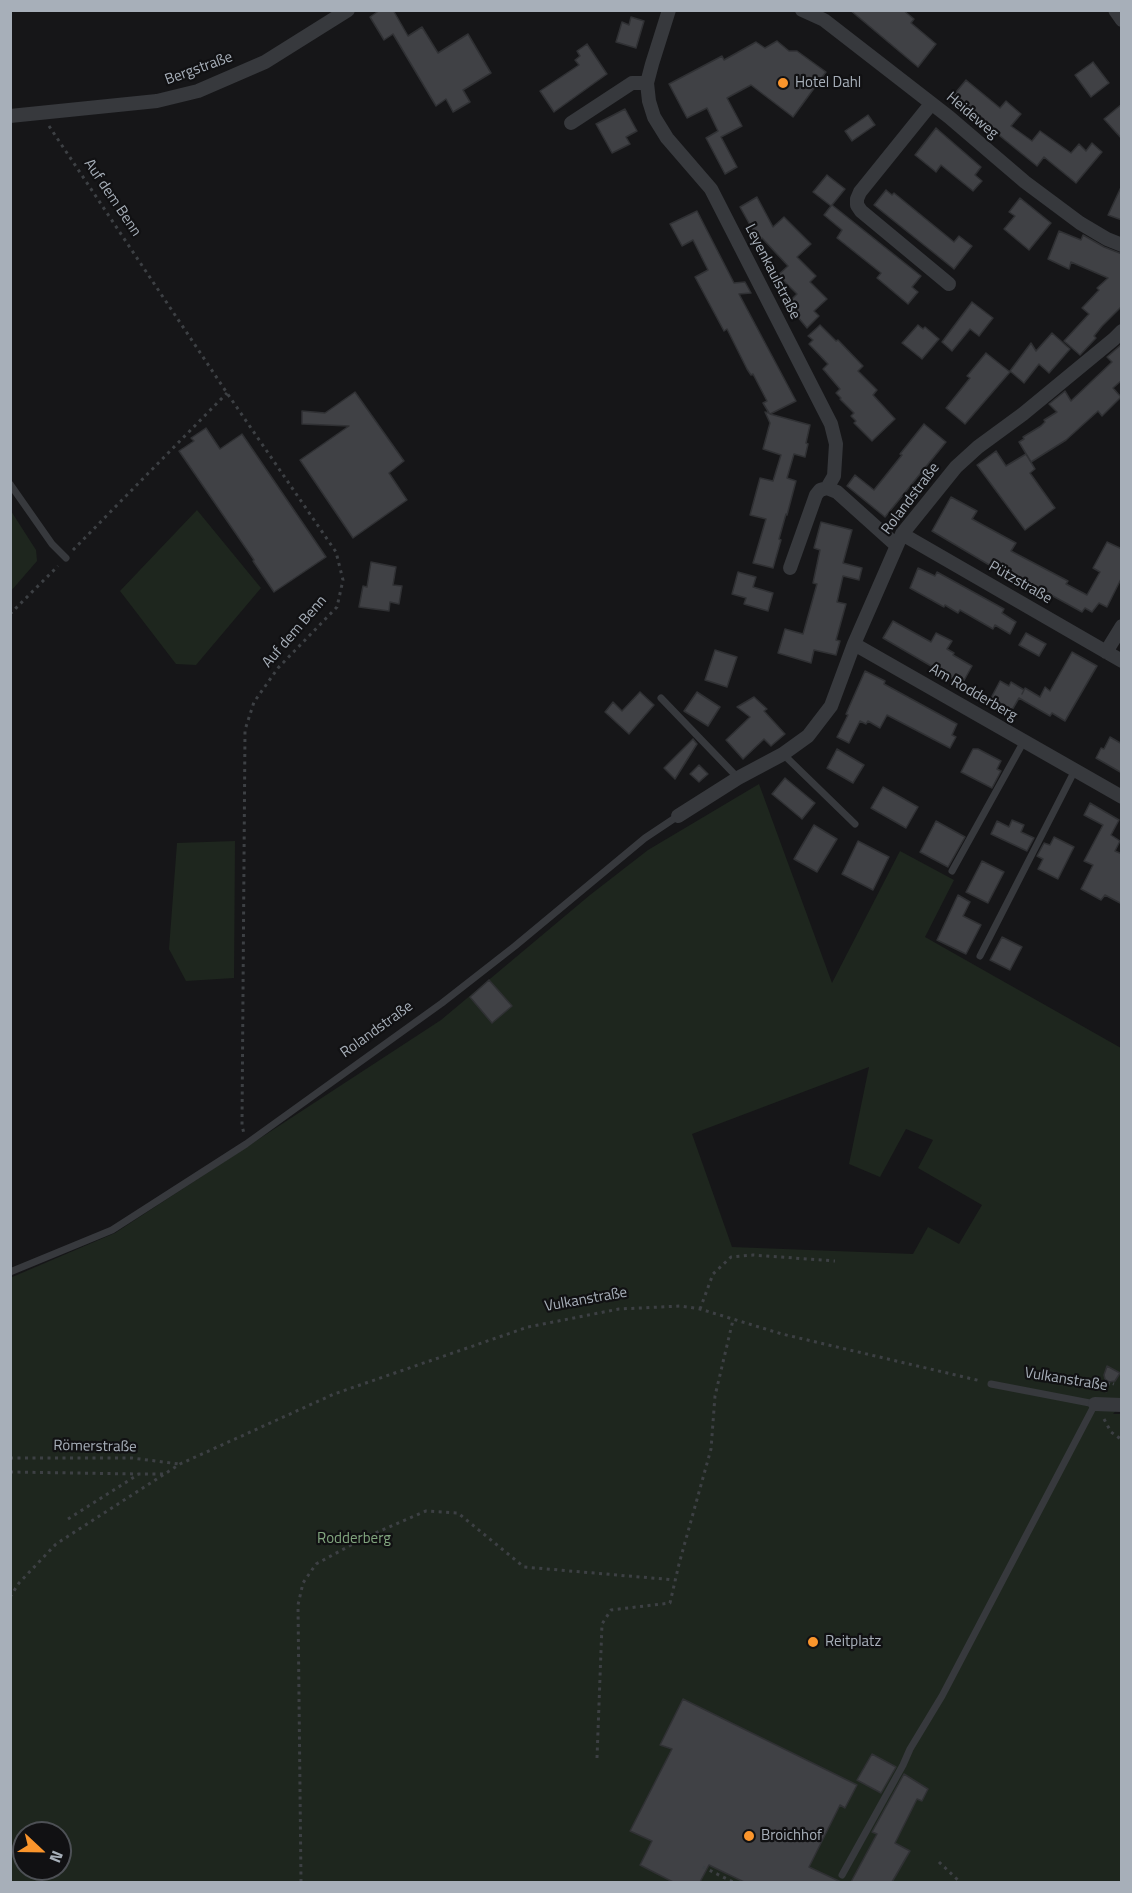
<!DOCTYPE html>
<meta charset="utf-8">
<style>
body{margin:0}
#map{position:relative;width:1132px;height:1893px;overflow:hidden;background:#161618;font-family:"Titillium Web",sans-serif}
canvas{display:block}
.frame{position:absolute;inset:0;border:12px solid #a7afb9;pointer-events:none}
.north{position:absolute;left:12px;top:1821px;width:60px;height:60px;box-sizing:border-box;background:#111113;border:2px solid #4d5055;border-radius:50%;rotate:112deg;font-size:16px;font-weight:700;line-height:24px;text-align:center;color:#a7afb9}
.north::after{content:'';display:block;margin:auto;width:21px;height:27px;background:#fa952c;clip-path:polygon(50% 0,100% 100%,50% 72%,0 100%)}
</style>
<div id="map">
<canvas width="1132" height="1893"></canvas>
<div class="frame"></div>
<div class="north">N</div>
</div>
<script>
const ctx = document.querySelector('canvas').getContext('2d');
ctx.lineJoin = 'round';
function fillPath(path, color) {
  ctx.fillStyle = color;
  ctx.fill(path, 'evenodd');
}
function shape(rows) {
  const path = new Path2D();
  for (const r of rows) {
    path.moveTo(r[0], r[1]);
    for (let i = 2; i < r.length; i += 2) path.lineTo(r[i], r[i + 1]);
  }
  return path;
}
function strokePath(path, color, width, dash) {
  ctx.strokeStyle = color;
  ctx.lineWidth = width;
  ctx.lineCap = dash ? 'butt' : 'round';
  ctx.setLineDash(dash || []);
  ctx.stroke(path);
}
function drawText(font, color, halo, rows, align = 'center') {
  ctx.font = font + ' "Titillium Web",sans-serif';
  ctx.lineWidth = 4.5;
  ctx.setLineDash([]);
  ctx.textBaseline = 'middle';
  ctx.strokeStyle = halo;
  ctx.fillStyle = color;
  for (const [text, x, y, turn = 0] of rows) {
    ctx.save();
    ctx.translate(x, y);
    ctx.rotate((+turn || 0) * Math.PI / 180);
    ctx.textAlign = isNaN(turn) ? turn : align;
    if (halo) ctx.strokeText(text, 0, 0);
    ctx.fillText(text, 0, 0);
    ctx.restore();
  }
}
fillPath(shape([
 [197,510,261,588,196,665,176,664,120,591],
 [11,511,36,550,37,561,11,591],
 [759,784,832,983,900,851,954,880,925,937,1121,1048,1122,1404,1113,1414,1122,1414,1121,1882,11,1882,10,1278,115,1233,441,1020,590,895,648,850],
 [869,1067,849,1164,880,1177,906,1129,933,1140,918,1168,982,1205,959,1244,928,1227,913,1254,732,1247,692,1134],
 [24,1833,60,1833,60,1869,24,1869],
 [235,841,234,978,186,981,169,949,177,843]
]), '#1e261e');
const building = shape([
 [380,10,393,10,408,36,422,27,438,53,468,34,491,73,463,90,470,102,453,112,446,99,436,106,393,34,384,40,370,17,380,10],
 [850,10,903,10,914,19,911,23,936,44,918,67,850,10],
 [631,17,644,21,636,48,616,42,622,22,629,25,631,17],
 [777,41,789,51,797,51,826,72,793,117,751,85,727,98,742,126,721,137,737,167,725,174,706,138,718,131,707,108,687,118,669,84,722,56,724,60,756,42,765,48,777,41],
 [587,44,607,74,554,112,540,91,579,65,575,60,580,56,577,51,587,44],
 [1093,62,1109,83,1091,97,1075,75,1093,62],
 [966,80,1000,108,1006,101,1021,114,1011,126,1032,141,1040,131,1071,153,1079,144,1086,151,1092,143,1102,152,1076,183,1044,157,1037,166,952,97,966,80],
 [1122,104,1122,139,1104,119,1122,104],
 [625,109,637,131,626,137,630,144,612,153,596,124,625,109],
 [868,115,875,125,852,141,845,131,868,115],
 [936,128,981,167,975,175,982,181,973,191,941,165,936,172,915,155,936,128],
 [827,175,845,189,832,205,921,276,912,287,918,292,908,304,877,278,881,273,837,238,842,230,824,215,831,206,813,192,827,175],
 [1122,185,1122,220,1108,215,1122,185],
 [886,190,892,195,894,193,954,242,959,236,972,246,954,269,874,205,886,190],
 [757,197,773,227,784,217,811,244,797,257,816,276,810,282,827,299,814,311,819,316,807,328,787,304,797,294,778,275,788,266,762,238,759,241,740,207,757,197],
 [1020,198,1051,223,1029,250,1004,229,1015,216,1009,212,1020,198],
 [697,211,734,283,745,282,751,293,739,294,796,401,770,414,810,425,806,443,808,444,805,457,794,454,787,478,796,481,787,515,786,514,779,539,781,540,773,568,753,563,766,519,750,515,760,478,773,481,781,455,763,449,770,423,765,412,769,413,763,403,767,401,753,374,751,375,747,369,727,329,724,331,695,277,708,270,693,240,682,246,670,224,697,211],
 [1059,231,1081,240,1083,235,1104,247,1122,254,1122,306,1102,326,1094,336,1096,338,1080,355,1064,341,1089,314,1082,308,1099,290,1097,288,1108,278,1071,262,1069,269,1048,259,1059,231],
 [972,302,993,318,979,336,970,329,952,351,942,342,972,302],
 [820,325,836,341,838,340,863,366,858,371,877,390,873,395,895,419,872,441,854,423,856,421,851,416,854,413,840,399,841,398,836,393,840,389,823,369,828,364,809,344,813,340,808,336,820,325],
 [918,325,923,329,925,327,939,339,922,359,902,343,918,325],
 [1052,333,1070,349,1049,373,1039,364,1024,383,1010,371,1031,343,1036,351,1052,333],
 [1122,344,1122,380,1113,388,1121,397,1102,416,1098,411,1066,440,1031,462,1019,442,1024,439,1023,437,1041,426,1045,422,1044,420,1057,412,1049,404,1065,391,1071,401,1112,362,1107,357,1122,344],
 [986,353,1010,372,965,424,946,408,970,378,967,376,986,353],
 [355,392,404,461,389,473,407,500,353,538,300,460,349,426,302,424,302,411,325,413,355,392],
 [924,424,946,442,885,517,847,486,855,475,874,490,902,455,900,454,924,424],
 [206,428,220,449,242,434,326,557,274,592,253,561,254,560,179,451,194,441,191,438,206,428],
 [996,451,1006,466,1026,454,1035,469,1030,473,1055,508,1025,530,977,465,996,451],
 [951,497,977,511,972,519,1016,543,1011,551,1068,581,1066,584,1087,595,1100,572,1093,568,1107,542,1122,549,1122,577,1107,607,1099,603,1092,612,1085,608,1082,612,993,563,991,566,932,531,951,497],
 [821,522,852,530,843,563,862,568,859,580,843,576,837,602,846,604,836,640,840,641,836,655,814,650,811,663,778,653,785,629,803,634,817,584,813,583,820,550,814,548,821,522],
 [371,562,396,567,393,585,402,586,399,604,390,602,389,611,359,607,363,586,367,587,371,562],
 [918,568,935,576,937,572,1004,609,1002,613,1016,622,1010,634,995,625,993,629,960,610,958,613,945,605,944,607,910,588,918,568],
 [738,572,756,577,753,587,773,593,768,611,744,604,746,598,732,594,738,572],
 [893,621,931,642,936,633,952,641,947,649,954,653,953,655,972,666,962,684,883,638,893,621],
 [1026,633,1046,644,1039,656,1019,645,1026,633],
 [715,650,737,657,727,687,705,680,715,650],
 [1072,652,1097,666,1065,721,1052,713,1050,716,1019,698,1012,710,991,698,1000,681,1009,686,1011,682,1024,690,1022,694,1025,688,1040,697,1045,687,1050,691,1072,652],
 [865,671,885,681,884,684,957,724,952,735,956,737,950,748,887,715,880,728,868,721,866,724,860,721,849,743,837,737,848,715,846,714,865,671],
 [640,692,654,705,629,734,605,712,613,702,622,711,640,692],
 [697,692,720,707,708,726,684,711,697,692],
 [754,697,767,709,764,711,785,734,771,746,764,739,743,759,726,740,750,717,737,707,754,697],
 [1110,737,1122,744,1122,773,1096,758,1101,748,1104,749,1110,737],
 [693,739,697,744,675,779,664,768,693,739],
 [837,749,864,765,853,783,827,768,837,749],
 [973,749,978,749,1001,761,997,769,1001,771,992,788,961,772,973,749],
 [699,765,708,774,699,782,690,774,699,765],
 [785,778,815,803,802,819,772,794,785,778],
 [883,787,918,807,906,828,871,808,883,787],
 [1090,803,1119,820,1111,835,1120,841,1115,851,1122,854,1122,904,1105,895,1101,900,1081,889,1093,865,1084,861,1103,825,1084,815,1090,803],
 [1012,820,1024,825,1021,832,1034,838,1027,851,991,834,997,821,1009,827,1012,820],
 [936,821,965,837,948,867,920,852,936,821],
 [814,825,837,839,817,872,794,859,814,825],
 [1054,837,1074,847,1058,879,1038,869,1043,859,1037,856,1044,843,1050,845,1054,837],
 [858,841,889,857,873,890,842,874,858,841],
 [982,861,1004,872,988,903,966,892,982,861],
 [958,895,970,902,963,916,981,925,966,954,937,940,958,895],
 [1002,937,1022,947,1010,970,990,960,1002,937],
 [489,980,512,1006,492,1023,470,997,489,980],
 [1107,1366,1120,1373,1115,1381,1109,1382,1105,1379,1104,1375,1107,1366],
 [683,1699,857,1785,845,1808,840,1805,809,1867,841,1882,744,1882,709,1865,700,1882,673,1882,640,1865,652,1841,630,1831,672,1749,660,1745,683,1699],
 [872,1754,896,1767,881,1793,857,1780,872,1754],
 [904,1774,928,1789,922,1801,917,1799,895,1843,910,1851,892,1882,851,1882,877,1834,872,1832,904,1774]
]);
fillPath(building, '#404145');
strokePath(building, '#303134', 1.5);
strokePath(shape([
 [49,126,227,393,336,552,343,580,337,607,278,668,254,702,245,730,242,1125,244,1134],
 [73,550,227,393],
 [10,614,58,566],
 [700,1309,713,1274,731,1257,753,1255,835,1261],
 [1105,1392,1109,1382,1114,1384],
 [1104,1419,1111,1432,1122,1440],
 [10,1458,132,1458,179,1464],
 [10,1472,139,1474],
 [68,1519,139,1474,163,1474],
 [10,1597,19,1583,56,1544,180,1464,334,1394,528,1327,619,1309,681,1306,700,1309,782,1334,981,1381],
 [597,1758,602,1624,611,1610,670,1603,679,1564,711,1449,715,1396,733,1320],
 [939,1862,960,1882],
 [703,1867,733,1882],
 [301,1882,298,1605,303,1583,316,1564,366,1537,426,1511,458,1513,524,1567,675,1580]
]), '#3d4044', 3, [3, 4.5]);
strokePath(shape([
 [10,484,52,544,66,558],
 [661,698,738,778],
 [783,754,855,824],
 [952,871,1024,741],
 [980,956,1075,770],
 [10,1272,112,1230,246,1144,442,1003,515,946,645,838,678,816],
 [842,1875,903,1765,910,1749,942,1696,1095,1404,991,1384]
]), '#37393d', 7);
strokePath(shape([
 [669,10,652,64,647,83,649,101,654,117,667,138,711,189,831,424,836,444,834,476,827,488,820,490,816,495,790,568],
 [802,10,824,20,949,117,1025,182,1080,223,1107,239,1122,245],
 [1115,10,1122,20],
 [931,104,860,192,857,199,857,205,861,211,949,284],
 [10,116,157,101,198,91,265,62,348,10],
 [571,123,632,83,647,83],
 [827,488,837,492,896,545],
 [902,534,1122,661],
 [854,644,1122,797],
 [1106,652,1122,626],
 [678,816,738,778,783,754,808,736,831,706,854,644,902,534,956,467,978,447,1023,414,1114,339,1122,331],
 [1095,1404,1122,1405]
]), '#37393d', 14);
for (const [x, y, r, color] of [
 [783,83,6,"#fa952c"],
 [813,1642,6,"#fa952c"],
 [749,1836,6,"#fa952c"]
]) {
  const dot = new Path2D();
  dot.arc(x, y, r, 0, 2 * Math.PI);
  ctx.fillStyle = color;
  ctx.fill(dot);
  strokePath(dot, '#111113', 2);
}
drawText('15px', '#a7afb9', '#111113', [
 ["Bergstraße",199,69,-20],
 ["Heideweg",972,116,40],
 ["Auf dem Benn",112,198,56],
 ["Leyenkaulstraße",772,272,63],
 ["Rolandstraße",911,499,-53],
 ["Pützstraße",1020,583,30],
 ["Auf dem Benn",295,632,-49],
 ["Am Rodderberg",973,693,30],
 ["Rolandstraße",377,1030,-36],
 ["Vulkanstraße",586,1300,-10],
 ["Vulkanstraße",1066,1380,9],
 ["Römerstraße",95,1447,1]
]);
drawText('15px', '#a7afb9', '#111113', [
 ["Hotel Dahl",795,83],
 ["Reitplatz",825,1642],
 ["Broichhof",761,1836]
], 'left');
drawText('15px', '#81a57e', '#111113', [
 ["Rodderberg",354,1539]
]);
</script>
